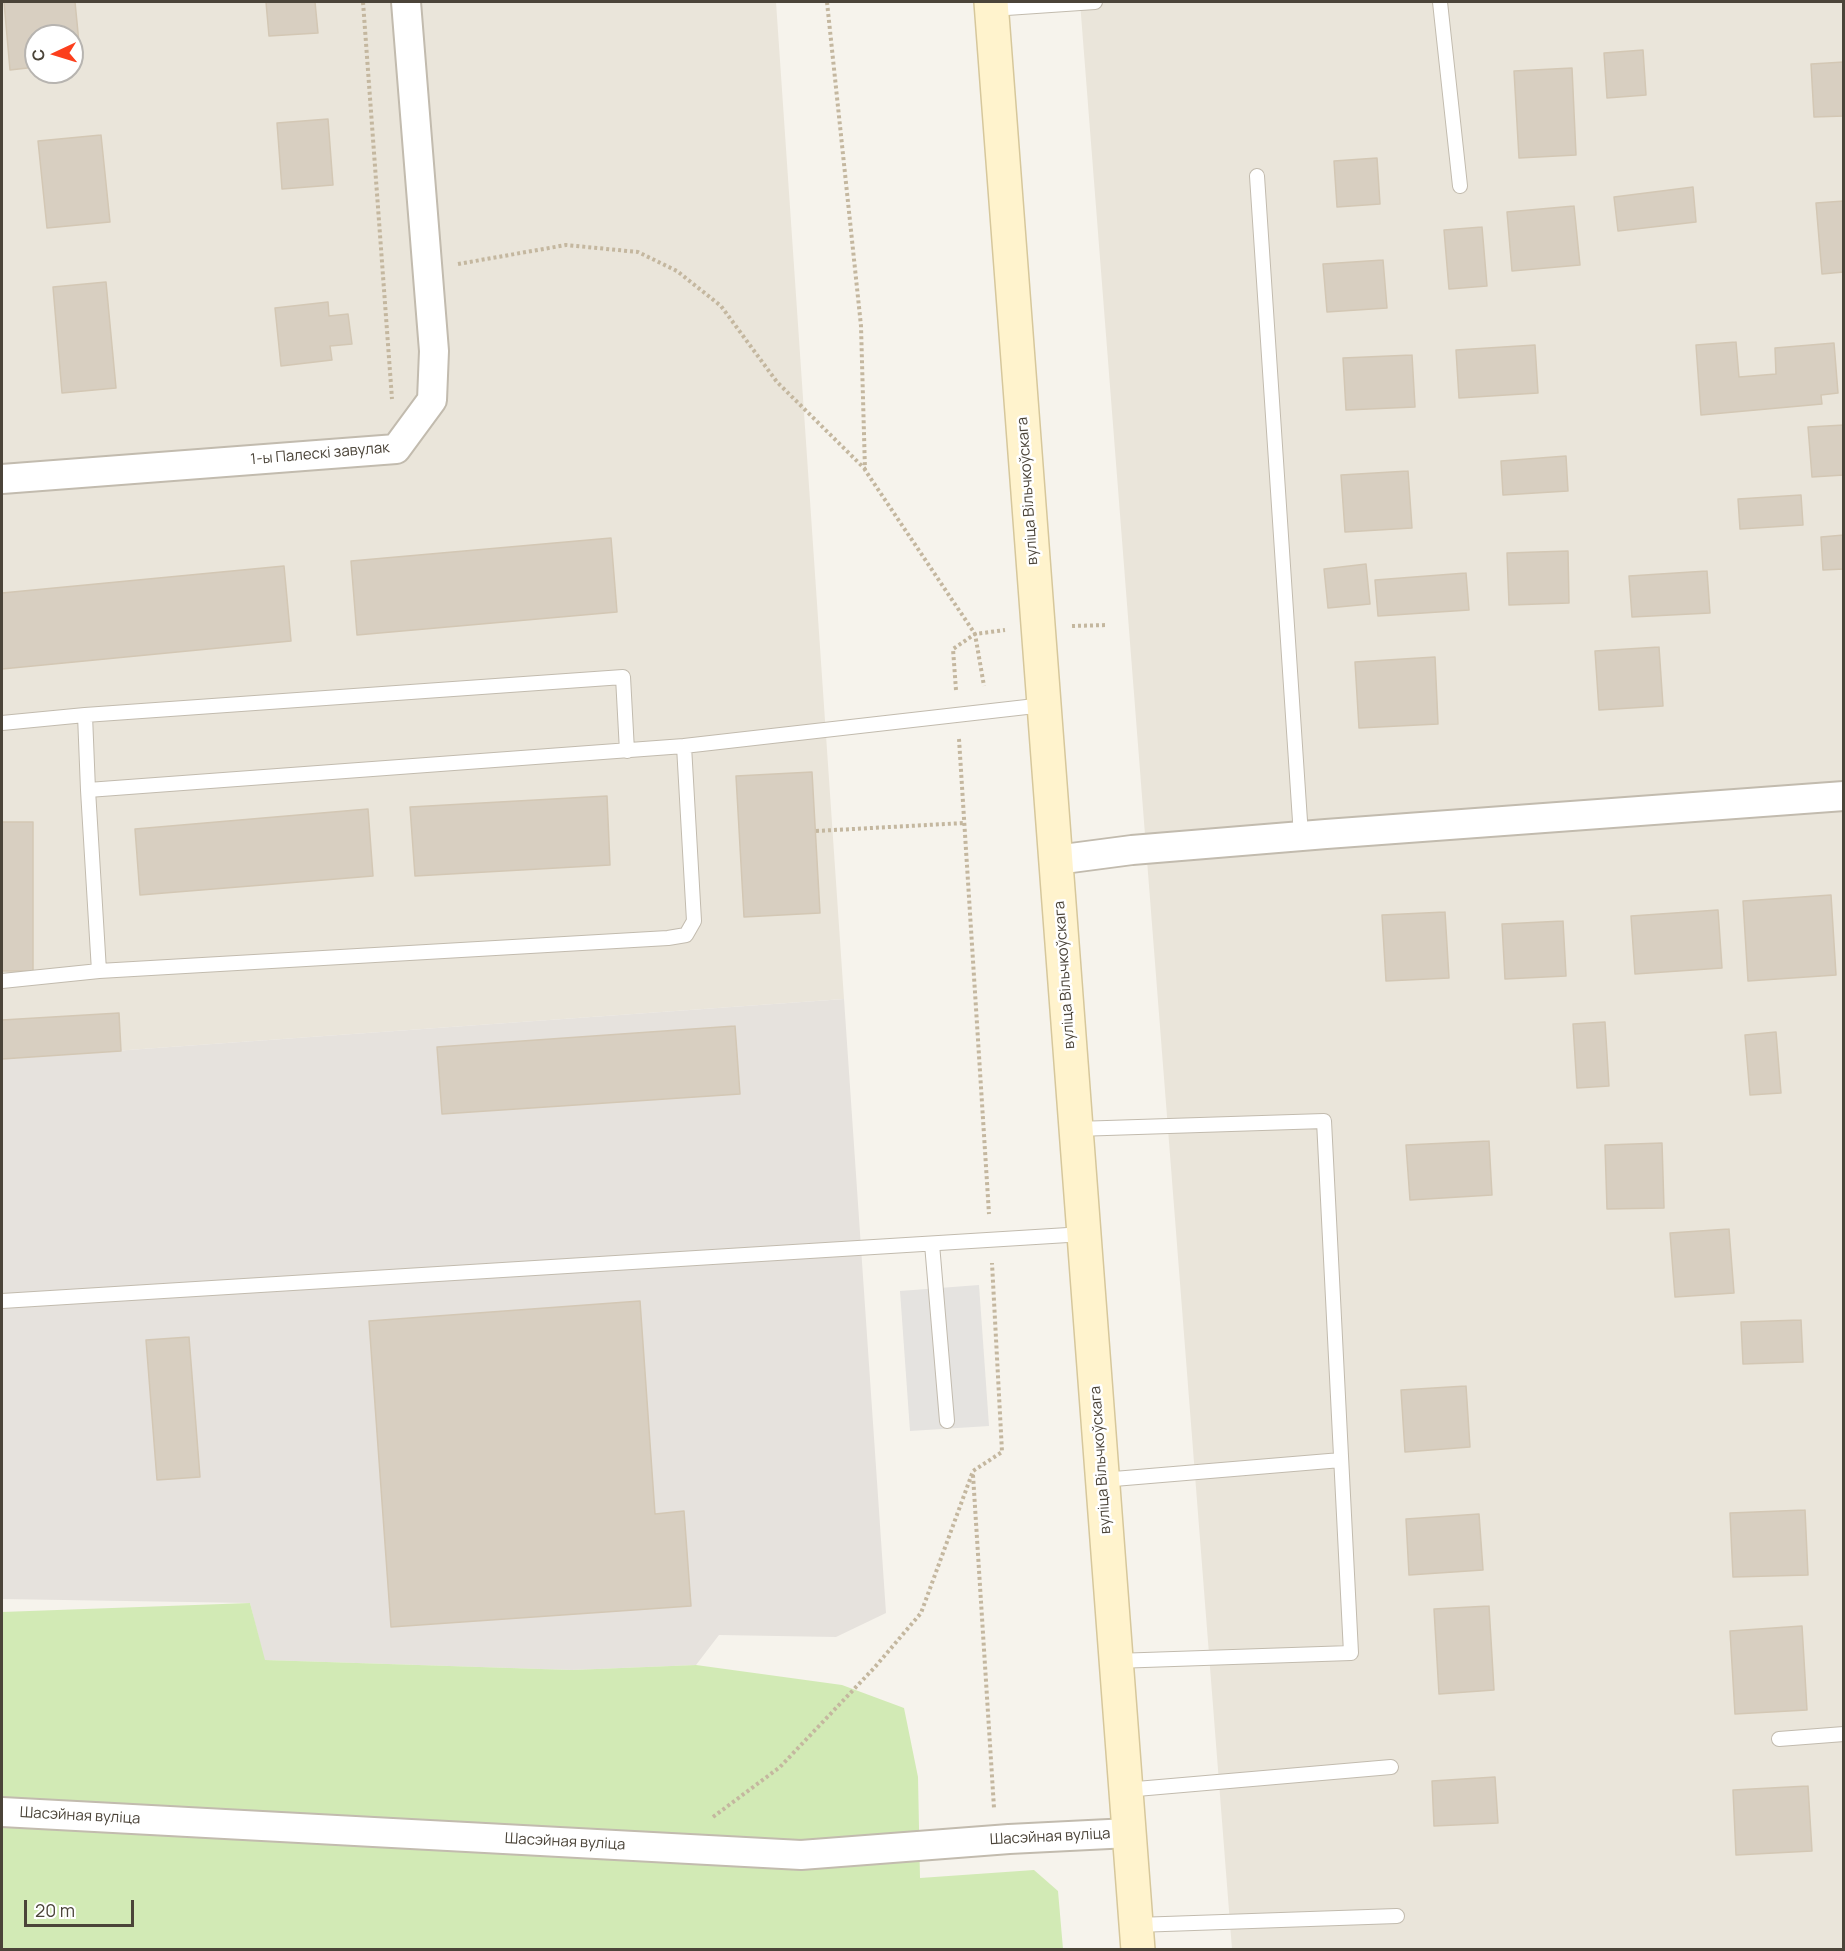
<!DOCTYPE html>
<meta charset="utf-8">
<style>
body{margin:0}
#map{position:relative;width:1845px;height:1951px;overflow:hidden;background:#f6f3ec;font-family:Manrope,sans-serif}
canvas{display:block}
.frame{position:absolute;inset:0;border:3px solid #4b4439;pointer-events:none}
.north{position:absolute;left:24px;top:24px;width:60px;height:60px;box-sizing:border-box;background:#fff;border:2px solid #b7b4b0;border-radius:50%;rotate:266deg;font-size:16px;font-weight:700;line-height:24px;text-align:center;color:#4b4439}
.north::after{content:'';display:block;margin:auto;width:21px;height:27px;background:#fc3f1d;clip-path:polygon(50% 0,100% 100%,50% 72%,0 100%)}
.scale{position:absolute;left:24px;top:1900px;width:110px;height:27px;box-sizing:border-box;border:3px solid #4b4439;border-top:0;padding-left:8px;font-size:18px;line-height:21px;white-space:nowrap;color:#4b4439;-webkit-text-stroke:4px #fff;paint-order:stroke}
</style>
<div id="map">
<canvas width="1845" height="1951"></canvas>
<div class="frame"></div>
<div class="north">С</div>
<div class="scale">20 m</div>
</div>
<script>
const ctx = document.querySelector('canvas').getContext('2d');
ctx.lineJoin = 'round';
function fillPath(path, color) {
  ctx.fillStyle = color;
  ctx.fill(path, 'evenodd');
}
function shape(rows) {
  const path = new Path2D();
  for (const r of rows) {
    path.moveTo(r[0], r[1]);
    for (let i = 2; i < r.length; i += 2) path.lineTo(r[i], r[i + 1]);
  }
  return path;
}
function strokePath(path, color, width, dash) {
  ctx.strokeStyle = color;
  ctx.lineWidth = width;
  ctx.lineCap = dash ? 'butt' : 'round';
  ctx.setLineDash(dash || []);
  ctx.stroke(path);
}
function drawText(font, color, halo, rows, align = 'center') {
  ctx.font = font + ' Manrope,sans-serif';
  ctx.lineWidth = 5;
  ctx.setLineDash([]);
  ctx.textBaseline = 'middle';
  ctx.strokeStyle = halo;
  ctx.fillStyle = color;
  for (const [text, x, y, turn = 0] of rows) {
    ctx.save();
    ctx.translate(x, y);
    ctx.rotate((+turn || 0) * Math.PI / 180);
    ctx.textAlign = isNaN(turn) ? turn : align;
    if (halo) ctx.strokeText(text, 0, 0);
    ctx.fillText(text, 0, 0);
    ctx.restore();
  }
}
fillPath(shape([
 [2,2,776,2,844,999,2,1059],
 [36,36,72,36,72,72,36,72],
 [1080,2,1843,2,1843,1949,1232,1949]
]), '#eae5da');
fillPath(shape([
 [844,999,886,1613,836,1637,719,1635,696,1665,572,1670,264,1660,250,1603,2,1599,2,1059]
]), '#e6e2dd');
fillPath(shape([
 [250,1603,265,1660,572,1670,696,1665,842,1685,904,1708,918,1777,920,1878,1034,1870,1058,1891,1063,1949,2,1949,2,1612]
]), '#d2eab5');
fillPath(shape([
 [979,1285,989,1426,910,1431,900,1291]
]), '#e5e3e0');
const building = shape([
 [4,2,75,2,81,63,72,64,72,36,36,36,36,67,10,70,4,2],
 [266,2,315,2,318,33,269,36,266,2],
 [1643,50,1646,95,1607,98,1604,53,1643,50],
 [1844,62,1844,116,1814,117,1811,64,1844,62],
 [1572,68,1576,155,1519,158,1514,71,1572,68],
 [328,119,333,185,282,189,277,123,328,119],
 [101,135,110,222,47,228,38,141,101,135],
 [1377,158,1380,204,1337,207,1334,161,1377,158],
 [1693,187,1696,222,1618,231,1614,197,1693,187],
 [1844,201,1844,272,1822,274,1816,203,1844,201],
 [1574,206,1580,265,1512,271,1507,212,1574,206],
 [1482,227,1487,286,1449,289,1444,230,1482,227],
 [1383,260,1387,308,1327,312,1323,264,1383,260],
 [106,282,116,388,62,393,53,287,106,282],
 [328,302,329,316,348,314,352,344,330,346,332,360,281,366,275,308,328,302],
 [1736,342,1739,377,1776,374,1775,348,1834,343,1838,393,1821,395,1822,404,1701,415,1696,345,1736,342],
 [1535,345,1538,393,1459,398,1456,350,1535,345],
 [1412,355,1415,407,1346,410,1343,358,1412,355],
 [1844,425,1844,475,1812,477,1808,427,1844,425],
 [1566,456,1568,491,1503,495,1501,461,1566,456],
 [1408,471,1412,528,1345,532,1341,475,1408,471],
 [1801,495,1803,525,1740,529,1738,499,1801,495],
 [1844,535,1844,569,1823,570,1821,537,1844,535],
 [611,538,617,612,357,635,351,561,611,538],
 [1568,551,1569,603,1509,605,1507,553,1568,551],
 [1366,564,1370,604,1328,608,1324,569,1366,564],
 [284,566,291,641,2,669,2,593,284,566],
 [1707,571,1710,613,1632,617,1629,576,1707,571],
 [1466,573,1469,610,1378,616,1375,580,1466,573],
 [1659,647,1663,706,1599,710,1595,651,1659,647],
 [1435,657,1438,724,1359,728,1355,662,1435,657],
 [812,772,820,913,744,917,736,776,812,772],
 [607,796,610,865,415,876,410,807,607,796],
 [368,809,373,876,140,895,135,829,368,809],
 [2,822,33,822,33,971,2,971,2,822],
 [1831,895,1836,975,1748,981,1743,901,1831,895],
 [1718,910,1722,968,1635,974,1631,916,1718,910],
 [1445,912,1449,978,1386,981,1382,915,1445,912],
 [1563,921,1566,976,1505,979,1502,924,1563,921],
 [119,1013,121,1051,2,1059,2,1020,119,1013],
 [1605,1022,1609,1086,1577,1088,1573,1024,1605,1022],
 [735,1026,740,1094,442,1114,437,1047,735,1026],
 [1776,1032,1781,1093,1750,1095,1745,1035,1776,1032],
 [1489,1141,1492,1195,1410,1200,1406,1145,1489,1141],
 [1662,1143,1664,1208,1607,1209,1605,1145,1662,1143],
 [1729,1229,1734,1293,1675,1297,1670,1233,1729,1229],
 [640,1301,655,1514,684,1511,691,1606,391,1627,369,1321,640,1301],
 [1801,1320,1803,1362,1743,1364,1741,1322,1801,1320],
 [189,1337,200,1477,157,1480,146,1340,189,1337],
 [1466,1386,1470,1447,1405,1452,1401,1390,1466,1386],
 [1805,1510,1808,1575,1733,1577,1730,1513,1805,1510],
 [1479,1514,1483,1570,1409,1575,1406,1519,1479,1514],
 [1489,1606,1494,1690,1439,1694,1434,1609,1489,1606],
 [1802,1626,1807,1710,1735,1714,1730,1631,1802,1626],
 [1495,1777,1498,1823,1434,1826,1432,1781,1495,1777],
 [1808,1786,1812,1851,1736,1855,1733,1790,1808,1786]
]);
fillPath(building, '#d8cfc1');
strokePath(building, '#d3c7b4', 1.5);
const lane = shape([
 [1440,2,1460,186],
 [992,9,1095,2],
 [1257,176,1301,836],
 [2,723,85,715],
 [684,746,88,790,99,971,668,938,686,935,694,921,684,746,1044,705],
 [88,790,85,715,623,677,627,751],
 [2,981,99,971],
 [1076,1129,1324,1121,1351,1653,1115,1661],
 [932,1244,947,1421],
 [2,1301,1084,1234],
 [1102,1480,1341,1460],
 [1779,1739,1844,1734],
 [1125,1790,1391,1767],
 [1136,1925,1397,1916]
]);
const street = shape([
 [2,479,396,449,432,400,434,351,406,2],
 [1056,860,1132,850,1326,834,1844,796],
 [2,1812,801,1855,1009,1839,1129,1833]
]);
const secondary = shape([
 [991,2,1138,1950]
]);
strokePath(lane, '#c2bbae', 16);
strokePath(street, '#c2bbae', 32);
strokePath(secondary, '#d6c79b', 36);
strokePath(shape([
 [363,2,392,399],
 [827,2,861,326,865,470,975,634,984,686],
 [458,264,566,245,638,252,677,271,721,306,777,382,865,469],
 [1072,626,1107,625],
 [956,690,953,649,975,634,1005,630],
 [959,739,989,1214],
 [816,831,964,823],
 [973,1475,994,1808],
 [713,1817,780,1767,875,1667,921,1613,973,1471,1002,1452,992,1263]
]), '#c4b79f', 4, [3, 3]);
strokePath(lane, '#fff', 14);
strokePath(street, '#fff', 28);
strokePath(secondary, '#fff3cd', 33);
drawText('15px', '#4b4439', '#fff', [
 ["1-ы Палескі завулак",320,454,-5],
 ["вуліца Вільчкоўскага",1028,491,-94],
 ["вуліца Вільчкоўскага",1065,975,-94],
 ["вуліца Вільчкоўскага",1101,1460,-94],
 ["Шасэйная вуліца",80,1816,3],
 ["Шасэйная вуліца",1050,1837,-3],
 ["Шасэйная вуліца",565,1842,3]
]);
</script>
